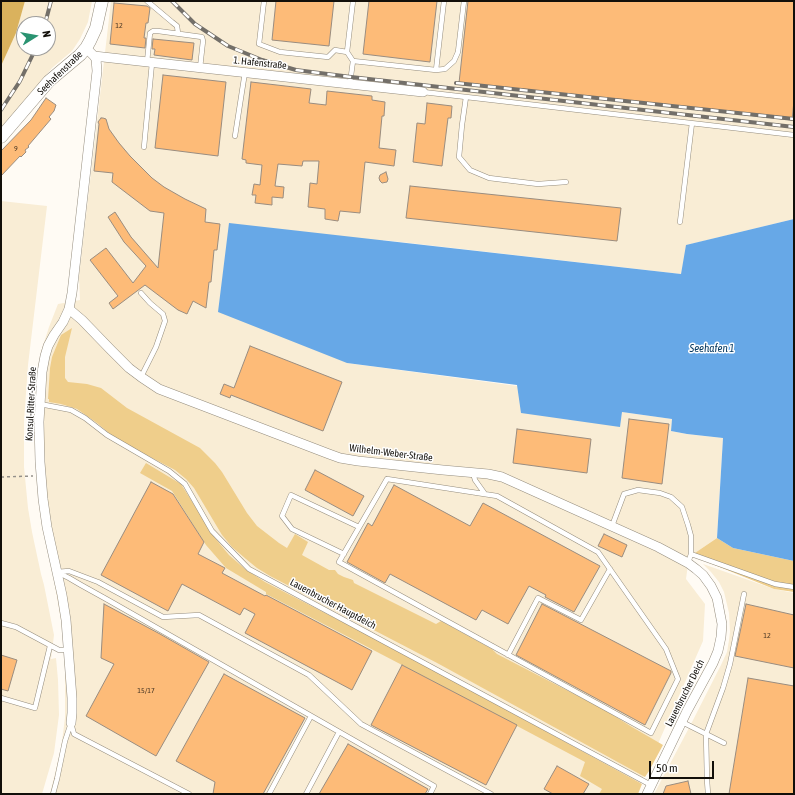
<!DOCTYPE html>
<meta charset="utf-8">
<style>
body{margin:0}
#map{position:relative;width:795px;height:795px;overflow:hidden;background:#fffbf4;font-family:"Asap Condensed",sans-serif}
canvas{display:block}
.frame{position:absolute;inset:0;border:2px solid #120f0a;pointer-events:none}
.north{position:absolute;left:16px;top:16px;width:40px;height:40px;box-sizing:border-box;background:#fff;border:1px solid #a09f9d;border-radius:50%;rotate:79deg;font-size:11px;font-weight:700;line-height:16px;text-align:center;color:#120f0a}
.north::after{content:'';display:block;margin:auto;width:14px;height:18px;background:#2a9371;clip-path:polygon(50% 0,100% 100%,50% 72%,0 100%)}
.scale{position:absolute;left:649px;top:761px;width:65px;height:18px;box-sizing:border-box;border:2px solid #120f0a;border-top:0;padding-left:5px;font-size:12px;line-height:14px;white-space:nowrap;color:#120f0a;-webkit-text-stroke:3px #fff;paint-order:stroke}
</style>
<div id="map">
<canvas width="795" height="795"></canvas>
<div class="frame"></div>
<div class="north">N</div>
<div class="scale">50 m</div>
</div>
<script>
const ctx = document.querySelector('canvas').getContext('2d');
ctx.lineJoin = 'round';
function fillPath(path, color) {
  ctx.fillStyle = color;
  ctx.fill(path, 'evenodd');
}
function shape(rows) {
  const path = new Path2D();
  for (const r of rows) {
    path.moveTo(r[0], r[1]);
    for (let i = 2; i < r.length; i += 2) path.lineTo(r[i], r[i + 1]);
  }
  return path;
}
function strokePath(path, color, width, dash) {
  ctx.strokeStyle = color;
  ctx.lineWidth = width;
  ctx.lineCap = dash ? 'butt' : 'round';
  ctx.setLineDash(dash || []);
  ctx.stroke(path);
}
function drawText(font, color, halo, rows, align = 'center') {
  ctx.font = font + ' "Asap Condensed",sans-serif';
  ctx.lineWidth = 3;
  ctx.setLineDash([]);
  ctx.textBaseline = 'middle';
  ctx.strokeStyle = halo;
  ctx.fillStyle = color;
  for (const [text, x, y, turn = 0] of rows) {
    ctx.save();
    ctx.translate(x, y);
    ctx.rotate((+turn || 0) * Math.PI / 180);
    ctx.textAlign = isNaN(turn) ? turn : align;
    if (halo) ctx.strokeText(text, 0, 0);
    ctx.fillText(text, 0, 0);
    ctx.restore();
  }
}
fillPath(shape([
 [25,1,92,1,88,22,80,39,72,51,52,68,1,130,1,66,16,33],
 [24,24,48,24,48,48,24,48],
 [111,1,794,1,794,219,687,245,681,274,383,240,347,363,517,386,620,426,622,412,672,419,671,431,687,434,723,438,717,538,689,557,686,579,705,604,703,641,636,794,50,794,61,749,65,718,65,668,62,626,50,558,37,409,41,352,49,327,58,304,80,300,79,276],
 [1,201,47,206,28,365,24,421,24,467,28,508,32,532,41,574,44,585,54,635,51,659,56,658,58,680,59,715,54,753,42,794,1,794],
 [703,564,774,589,794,593,794,794,654,794,690,726,721,665,727,652,729,640,730,632,729,613,724,592,719,582,711,572]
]), '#f9edd5');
fillPath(shape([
 [72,328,65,357,65,378,68,382,87,384,101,388,127,408,200,448,215,463,222,472,247,513,257,526,279,543,287,548,295,534,308,542,302,555,329,570,335,570,338,574,344,577,353,580,354,583,436,624,441,621,492,649,497,654,605,710,632,727,663,745,649,771,645,777,439,664,270,576,257,568,246,559,232,547,222,535,194,488,186,479,175,470,116,439,97,423,77,409,61,404,49,402,49,399,48,399,50,368,52,357,61,335],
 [146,463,181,484,215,538,229,555,245,569,265,582,414,659,642,784,638,794,599,794,602,789,580,776,585,762,402,665,266,594,266,592,226,568,206,545,172,491,140,473],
 [717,538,733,548,794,561,794,592,774,589,695,557,689,557]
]), '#efce8b');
fillPath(shape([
 [1,1,25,1,16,33,1,66]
]), '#dab25d');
fillPath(shape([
 [794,219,794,561,733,548,717,538,723,438,687,434,671,431,672,419,622,412,620,427,521,413,517,385,347,363,218,312,229,223,681,274,686,245]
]), '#67a8e7');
const building = shape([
 [276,1,334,1,329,46,272,40,276,1],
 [369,1,437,1,430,62,363,54,369,1],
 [468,1,794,1,794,101,792,120,459,83,468,1],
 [114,3,147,6,150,8,148,23,146,23,144,38,146,38,145,48,110,44,114,3],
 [153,39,194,43,192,60,154,55,155,49,152,49,153,39],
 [163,75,226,82,218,156,155,148,163,75],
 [251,82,311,89,309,103,326,105,327,91,372,96,372,100,385,102,384,116,382,116,379,148,396,150,394,166,365,162,360,213,340,211,338,221,325,219,325,209,308,207,310,183,317,184,319,161,303,161,302,166,278,164,275,186,284,187,283,198,272,197,272,205,255,203,256,195,252,195,254,184,260,185,262,165,246,163,246,160,242,159,251,82],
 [46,98,56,105,54,111,49,117,51,119,28,146,29,147,25,150,26,152,21,157,20,156,1,176,1,151,31,120,46,98],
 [427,103,452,106,451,118,448,118,442,166,413,162,417,123,425,124,427,103],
 [101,118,103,118,106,119,109,129,119,143,130,156,152,178,164,187,185,199,206,209,205,222,220,224,217,250,214,250,211,282,209,282,206,308,193,301,187,314,178,310,145,285,113,309,109,303,118,296,90,260,106,248,133,283,146,266,124,242,108,217,115,212,131,237,158,268,164,213,150,211,112,182,113,173,94,171,99,124,98,122,101,118],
 [386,172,388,179,387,182,382,183,380,181,379,178,380,175,386,172],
 [410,186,621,208,617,241,406,218,410,186],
 [250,346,342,382,323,431,231,395,230,398,220,394,224,384,234,388,250,346],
 [629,419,669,424,662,484,622,478,629,419],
 [517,429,591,439,587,473,513,463,517,429],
 [315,470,364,496,353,516,305,490,315,470],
 [151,482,173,494,204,542,198,554,225,568,222,573,265,596,266,595,372,651,352,690,245,633,255,614,244,608,240,615,182,584,168,611,101,575,151,482],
 [394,485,470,526,483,503,600,566,574,612,545,597,546,595,529,586,508,624,482,610,476,620,390,574,385,583,347,562,368,523,372,526,394,485],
 [604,534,627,545,622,557,598,546,604,534],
 [104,604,160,634,209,662,156,756,86,716,114,664,101,658,104,604],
 [542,604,671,671,671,673,645,725,516,655,542,604],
 [746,604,794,615,794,668,735,656,746,604],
 [1,655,17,660,8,691,1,689,1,655],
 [402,665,517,725,486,785,371,725,402,665],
 [224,674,305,718,263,794,213,794,215,782,176,761,224,674],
 [748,678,794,686,794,794,729,794,748,678],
 [348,744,428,789,425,794,319,794,348,744],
 [557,766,589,784,583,794,553,794,544,789,557,766],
 [688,781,691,794,663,794,666,786,688,781]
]);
fillPath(building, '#fdbb78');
strokePath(building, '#9a8d80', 1);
const lane = shape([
 [147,1,172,22,177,26,178,33],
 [264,1,259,44,280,52,328,57,335,50,347,52],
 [353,61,436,70,444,1],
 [147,62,150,33,153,31,158,31,202,37,203,41,200,68],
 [436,70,445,69,454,61,458,52,464,1],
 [350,83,353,61,347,52,353,1],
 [423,92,794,135],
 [466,97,462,125,459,157,470,170,489,178,538,184,566,182],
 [235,136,245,72],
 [144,147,152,63],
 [680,222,692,123],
 [141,293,150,303,163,314,165,321,156,347,141,377],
 [40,404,71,410,85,418,107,435,169,471,185,484,212,531,249,569,651,785],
 [473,473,475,480,485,494],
 [387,479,497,496,598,552,666,649,678,679,651,733,339,562,387,479],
 [612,526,624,494,638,490,660,493,671,497,682,507,688,525,691,536,691,554],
 [344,554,292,529,282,516,291,495,359,527],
 [688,563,691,554,775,584,794,587],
 [57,572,69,571,98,582,163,617,199,615,309,675,361,724,491,794],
 [59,573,69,578,81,585,108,600,434,786,430,794],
 [1,623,16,627,59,650,69,650],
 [508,655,538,598,581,620,610,569],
 [1,698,35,708,50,646],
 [682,722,724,743],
 [71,723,74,734,189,794],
 [53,794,57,779,65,741,71,723],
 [269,794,311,716],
 [306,794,339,732],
 [708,794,707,780,706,734,723,688,730,664,744,594]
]);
const street = shape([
 [94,56,139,61,423,92],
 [69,309,82,320,110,349,129,368,141,377,159,389,329,454,340,458,358,461,443,470,488,474,502,477,658,547,688,563,696,569,703,575,711,586,717,598,722,624,721,637,718,651,713,663,687,711,647,794],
 [71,723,72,713,72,698,66,620,62,595,47,527,43,499,40,462,39,422,42,372,45,356,48,346,54,335,63,322,69,309,72,293,97,71,96,59,94,56,86,48]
]);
const secondary = shape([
 [1,137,49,81,80,55,86,48,90,41,96,28,102,1]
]);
strokePath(lane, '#958d7e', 5.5);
strokePath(street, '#958d7e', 10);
strokePath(secondary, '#958d7e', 13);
strokePath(shape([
 [1,477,33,476]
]), '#94908a', 1.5, [3, 3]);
strokePath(lane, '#fff', 4.5);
strokePath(street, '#fff', 9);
strokePath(secondary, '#fff', 12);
const rail = shape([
 [172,1,195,24,228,46,262,60,296,70,351,77,794,127],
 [45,24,51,1],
 [456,83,794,119],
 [1,110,20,81,36,48]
]);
strokePath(rail, '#736f69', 4);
strokePath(rail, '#fff', 2.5, [8]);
drawText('8px', '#4d3a26', null, [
 ["12",119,25],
 ["9",16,148],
 ["12",767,635],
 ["15/17",146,690]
]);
drawText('10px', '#120f0a', '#fff', [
 ["1. Hafenstraße",260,63,6],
 ["Seehafenstraße",60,73,-44],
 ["Konsul-Ritter-Straße",31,404,-87],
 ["Wilhelm-Weber-Straße",391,453,7],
 ["Lauenbrucher Hauptdeich",333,604,28],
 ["Lauenbrucher Deich",685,693,-63]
]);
drawText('italic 11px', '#053860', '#fff', [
 ["Seehafen 1",712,349]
]);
</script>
